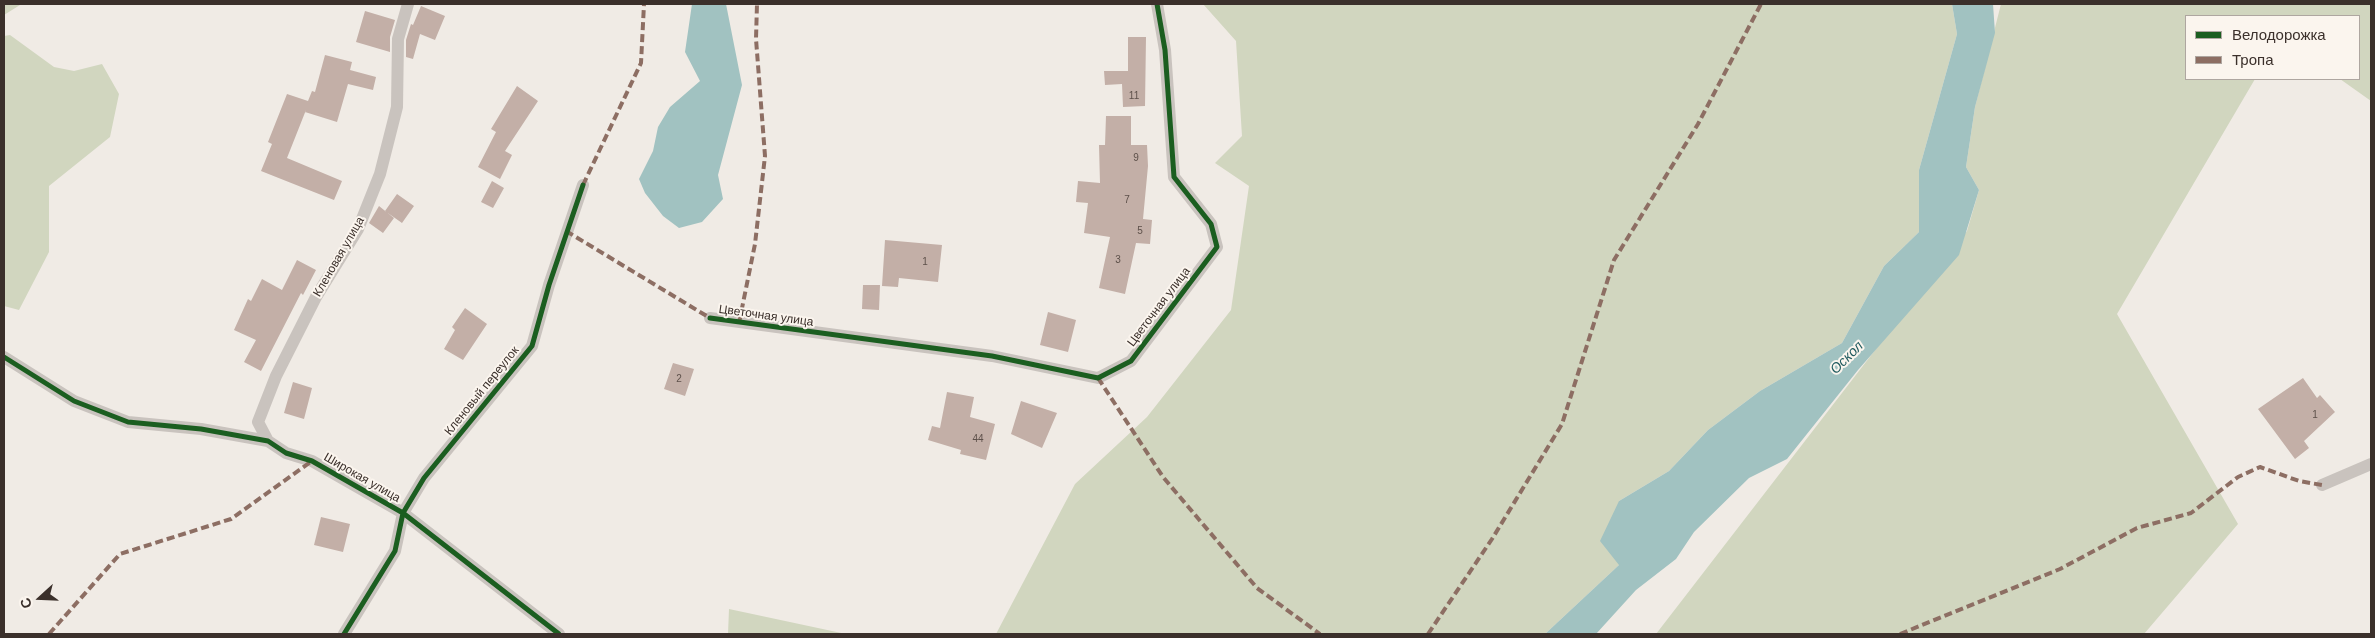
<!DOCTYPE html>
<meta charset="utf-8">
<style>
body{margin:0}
#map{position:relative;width:2375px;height:638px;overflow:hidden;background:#f0ebe5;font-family:Helvetica,sans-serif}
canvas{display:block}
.frame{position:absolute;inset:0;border:5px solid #3b302b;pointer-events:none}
.legend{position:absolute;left:2185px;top:15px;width:175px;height:65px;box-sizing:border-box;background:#fbf5ee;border:1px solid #aea6a0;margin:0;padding:6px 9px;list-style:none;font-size:15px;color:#3b302b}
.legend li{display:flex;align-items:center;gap:10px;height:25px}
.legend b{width:25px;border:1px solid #aea6a0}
.north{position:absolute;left:15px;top:573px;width:50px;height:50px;-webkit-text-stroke:4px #fbf5ee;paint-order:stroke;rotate:250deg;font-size:14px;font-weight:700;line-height:20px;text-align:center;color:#3b302b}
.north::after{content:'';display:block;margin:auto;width:18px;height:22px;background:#3b302b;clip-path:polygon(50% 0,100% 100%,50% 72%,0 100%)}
</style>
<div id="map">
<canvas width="2375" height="638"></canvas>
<div class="frame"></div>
<ul class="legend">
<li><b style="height:6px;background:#1b5e20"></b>Велодорожка</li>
<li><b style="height:6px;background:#8d6e63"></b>Тропа</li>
</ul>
<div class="north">С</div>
</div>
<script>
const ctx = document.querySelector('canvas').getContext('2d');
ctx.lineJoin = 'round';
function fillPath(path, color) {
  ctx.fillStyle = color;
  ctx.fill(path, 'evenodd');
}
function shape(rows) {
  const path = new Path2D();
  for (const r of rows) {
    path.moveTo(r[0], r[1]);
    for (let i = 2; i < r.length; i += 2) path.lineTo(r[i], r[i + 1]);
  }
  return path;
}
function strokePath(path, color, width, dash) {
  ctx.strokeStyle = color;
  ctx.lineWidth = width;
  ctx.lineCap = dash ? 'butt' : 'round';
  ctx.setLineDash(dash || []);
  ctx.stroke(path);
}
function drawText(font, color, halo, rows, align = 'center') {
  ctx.font = font + ' Helvetica,sans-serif';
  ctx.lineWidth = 4;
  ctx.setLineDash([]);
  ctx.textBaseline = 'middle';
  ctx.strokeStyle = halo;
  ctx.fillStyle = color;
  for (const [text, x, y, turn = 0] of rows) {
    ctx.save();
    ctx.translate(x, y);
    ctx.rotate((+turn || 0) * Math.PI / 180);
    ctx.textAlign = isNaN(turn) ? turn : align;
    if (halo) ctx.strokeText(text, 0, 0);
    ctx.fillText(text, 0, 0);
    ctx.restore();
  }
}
fillPath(shape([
 [4,4,30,4,20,5,4,15],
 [1203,4,1952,4,1957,34,1919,170,1919,232,1884,266,1842,343,1760,391,1708,430,1669,471,1619,501,1619,565,1545,634,996,634,1075,484,1147,417,1231,310,1249,186,1215,163,1242,136,1236,41],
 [2001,4,2371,4,2371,101,2340,79,2359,79,2359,16,2186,16,2186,79,2255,79,2117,314,2238,524,2144,634,1656,634,1967,231,1979,190,1966,167,1975,107],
 [10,35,54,67,74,71,102,64,119,94,110,137,49,186,49,252,19,310,4,306,4,36],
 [729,609,846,634,728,634]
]), '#d1d6bf');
fillPath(shape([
 [692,4,726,4,742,85,718,175,723,199,702,222,679,228,663,216,645,193,639,179,653,151,658,127,670,107,700,81,685,52],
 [1952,4,1993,4,1995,33,1975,107,1966,167,1979,190,1959,255,1858,370,1787,459,1749,478,1694,532,1676,559,1636,590,1596,634,1545,634,1619,565,1600,541,1619,501,1669,471,1708,430,1760,391,1842,343,1884,266,1919,232,1919,170,1957,34]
]), '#a1c2c1');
fillPath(shape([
 [421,6,445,16,435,40,420,34,413,59,406,57,406,40,411,24,413,25],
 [365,11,395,20,390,37,390,52,356,42],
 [1128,37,1146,37,1145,106,1123,107,1122,84,1105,85,1104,71,1128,71],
 [325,55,352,62,350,70,376,77,373,90,348,84,337,122,305,112,306,110,287,158,342,181,334,200,261,171,272,144,268,142,287,94,308,101,312,91,315,92],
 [517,86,538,101,505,151,512,155,500,179,478,167,496,132,491,129],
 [1106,116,1131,116,1131,145,1147,145,1148,166,1143,219,1152,220,1150,244,1136,243,1125,294,1099,288,1110,237,1084,233,1088,203,1076,202,1078,181,1100,183,1099,145,1105,145],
 [492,181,504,188,493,208,481,202],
 [397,194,414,206,402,223,385,211],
 [379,206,394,218,383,233,369,223],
 [885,240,942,245,938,282,899,278,898,287,882,286],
 [297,260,316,270,303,295,301,293,261,371,244,362,256,340,234,330,248,299,251,301,262,279,282,290],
 [863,285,880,285,879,310,862,309],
 [465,308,487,324,463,360,444,349,455,330,452,327],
 [1048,312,1076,320,1068,352,1040,345],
 [673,363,694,369,685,396,664,389],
 [2303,378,2317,398,2320,395,2335,412,2304,441,2309,448,2295,459,2258,409],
 [293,382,312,388,304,419,284,413],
 [947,392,974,397,970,417,995,424,986,460,960,454,961,450,928,440,932,426,940,428],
 [1021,401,1057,413,1042,448,1011,434],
 [321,517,350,524,343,552,314,545]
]), '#c3afa7');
strokePath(shape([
 [710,318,992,356,1098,378,1131,361,1217,247,1211,224,1174,177,1165,50,1157,4],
 [4,357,74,401,128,422,201,429,268,441,286,453,312,461,403,513,395,551,344,634],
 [268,441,258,422,276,376,316,297,358,229,380,174,397,107,398,39,408,4],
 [2322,485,2371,464],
 [559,634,403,513,424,478,532,346,549,285,583,185]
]), '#c9c3be', 12);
strokePath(shape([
 [583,185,641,63,644,4],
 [566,231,710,318],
 [739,323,755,244,765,156,756,39,757,4],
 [1098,378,1163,477,1257,588,1320,634],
 [49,634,120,554,231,519,312,461],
 [1428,634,1492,539,1562,424,1614,260,1698,124,1761,4],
 [1900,634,2060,569,2137,528,2191,513,2238,477,2260,467,2299,481,2322,485]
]), '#8d6e63', 4, [8, 4]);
strokePath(shape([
 [710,318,992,356,1098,378,1131,361,1217,247,1211,224,1174,177,1165,50,1157,4],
 [4,357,74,401,128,422,201,429,268,441,286,453,312,461,403,513,395,551,344,634],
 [559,634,403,513,424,478,532,346,549,285,583,185]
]), '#1b5e20', 5);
drawText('10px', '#5d504a', null, [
 ["11",1134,96],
 ["9",1136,158],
 ["7",1127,200],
 ["5",1140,231],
 ["3",1118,260],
 ["1",925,262],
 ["2",679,379],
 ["1",2315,415],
 ["44",978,439]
]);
drawText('12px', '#3b302b', '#fbf5ee', [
 ["Кленовая улица",339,257,-60],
 ["Цветочная улица",1159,307,-53],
 ["Цветочная улица",766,316,8],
 ["Кленовый переулок",482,391,-51],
 ["Широкая улица",362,478,30]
]);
drawText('italic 14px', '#1f5a5e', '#fbf5ee', [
 ["Оскол",1847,358,-45]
]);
</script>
